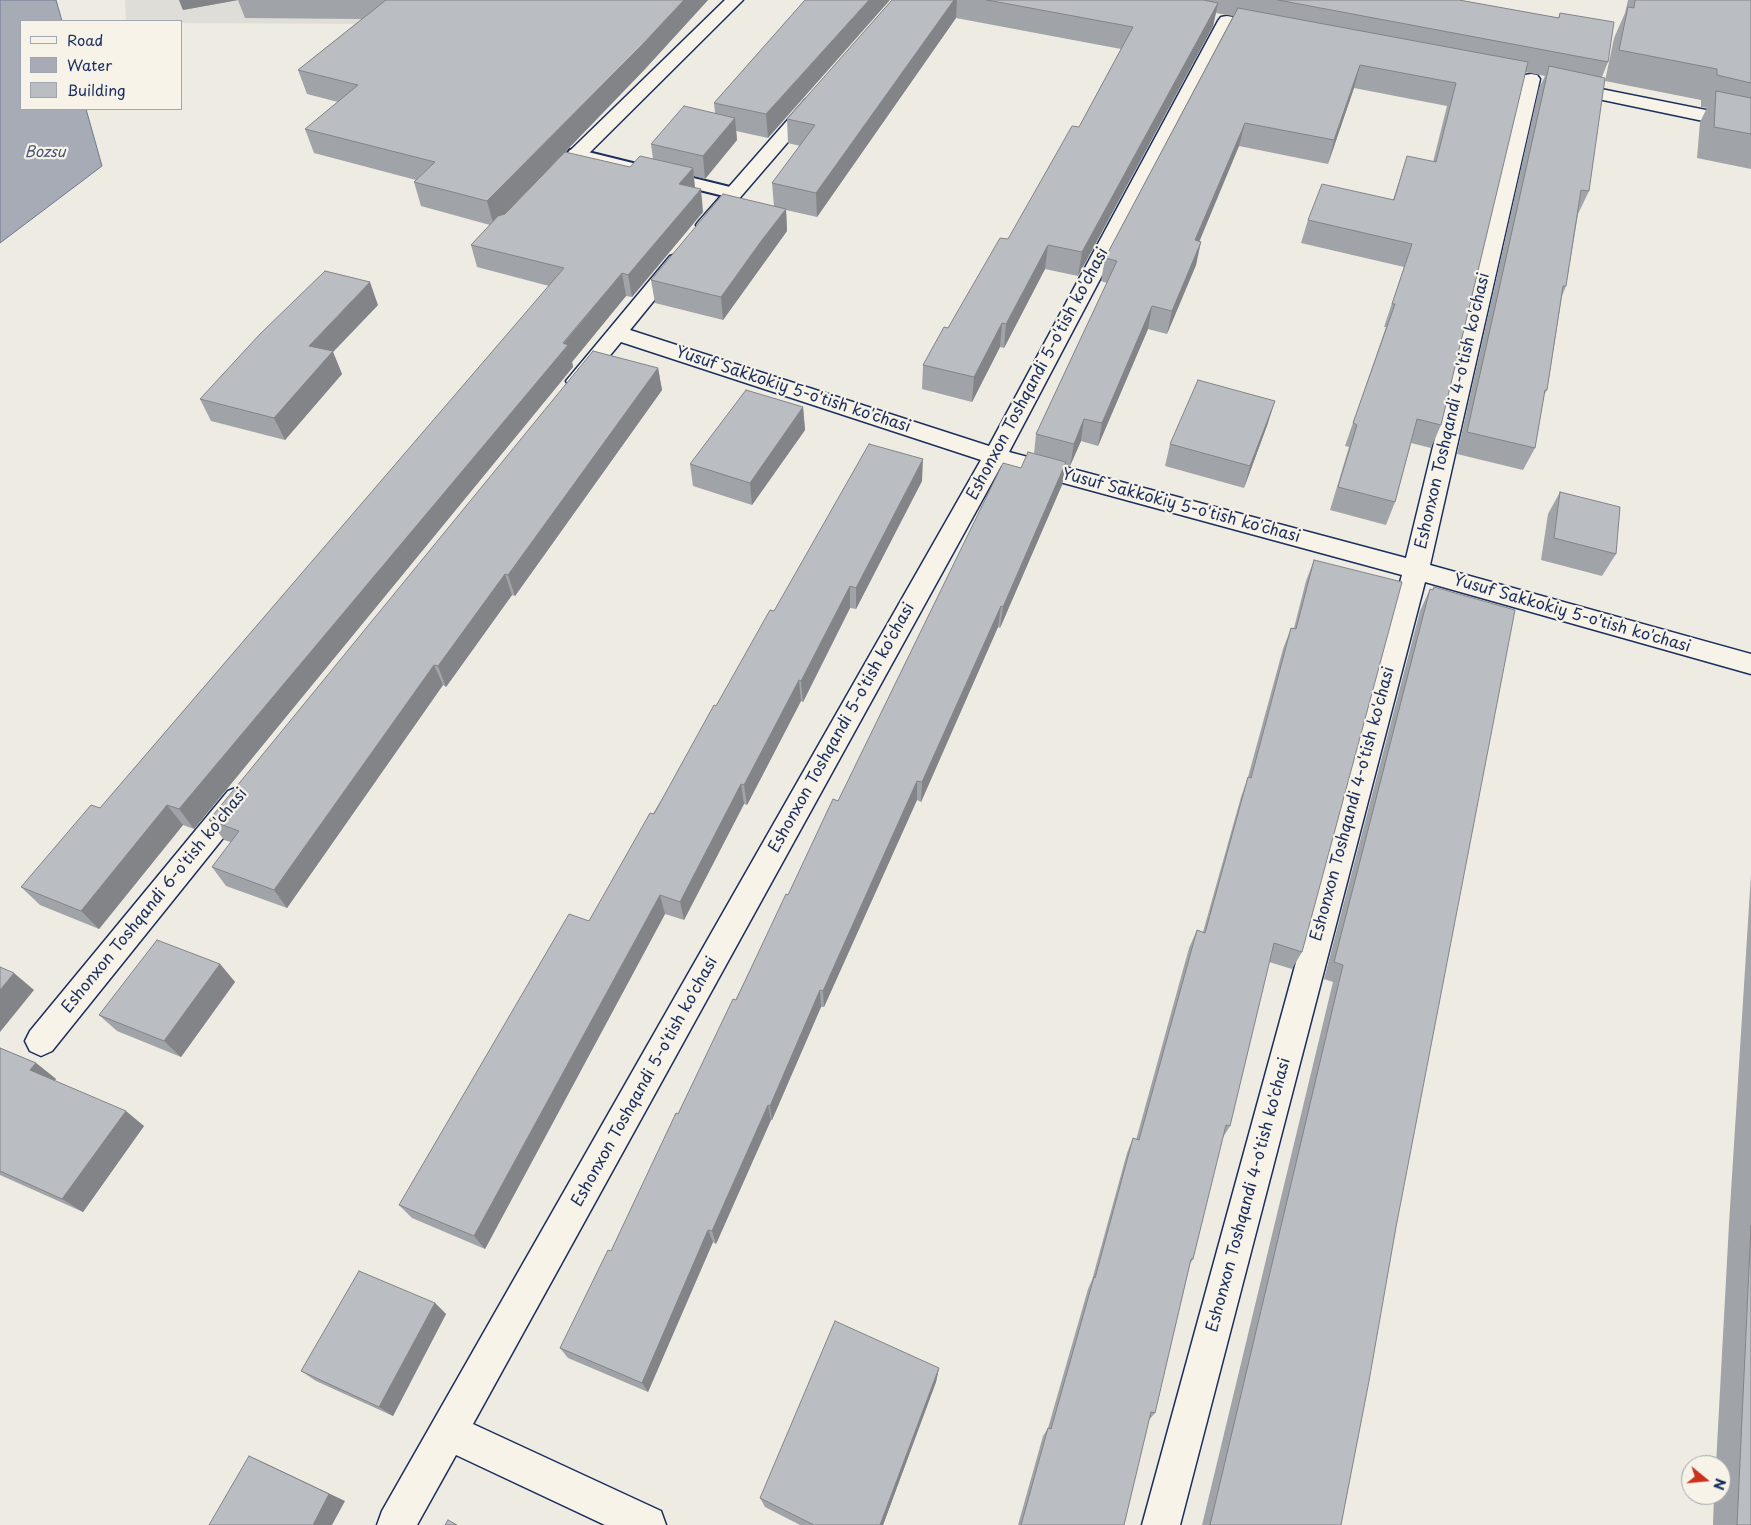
<!DOCTYPE html>
<style>
body{margin:0}
#map{position:relative;width:1751px;height:1525px;overflow:hidden;background:#eeebe2;font-family:"Playpen Sans",sans-serif}
canvas{display:block}
.legend{position:absolute;left:20px;top:20px;width:162px;height:90px;box-sizing:border-box;background:#f7f3e8;border:1px solid #9fa5b1;margin:0;padding:6px 9px;list-style:none;font-size:15px;color:#1b2f5e}
.legend li{display:flex;align-items:center;gap:10px;height:25px}
.legend b{width:25px;border:1px solid #9fa5b1}
.north{position:absolute;left:1681px;top:1455px;width:50px;height:50px;box-sizing:border-box;background:#f7f3e8;border:1px solid #9fa5b1;border-radius:50%;rotate:107deg;font-size:14px;font-weight:700;line-height:20px;text-align:center;color:#1b2f5e}
.north::after{content:'';display:block;margin:auto;width:18px;height:22px;background:#c8321e;clip-path:polygon(50% 0,100% 100%,50% 72%,0 100%)}
</style>
<div id="map">
<canvas width="1751" height="1525"></canvas>
<ul class="legend">
<li><b style="height:6px;background:#f7f3e8"></b>Road</li>
<li><b style="height:14px;background:#a6abb5"></b>Water</li>
<li><b style="height:14px;background:#babdc2"></b>Building</li>
</ul>
<div class="north">N</div>
</div>
<script>
const ctx = document.querySelector('canvas').getContext('2d');
ctx.lineJoin = 'round';
function fillPath(path, color) {
  ctx.fillStyle = color;
  ctx.fill(path, 'evenodd');
}
function shape(rows) {
  const path = new Path2D();
  for (const r of rows) {
    path.moveTo(r[0], r[1]);
    for (let i = 2; i < r.length; i += 2) path.lineTo(r[i], r[i + 1]);
  }
  return path;
}
function strokePath(path, color, width, dash) {
  ctx.strokeStyle = color;
  ctx.lineWidth = width;
  ctx.lineCap = dash ? 'butt' : 'round';
  ctx.setLineDash(dash || []);
  ctx.stroke(path);
}
function drawText(font, color, halo, rows, align = 'center') {
  ctx.font = font + ' "Playpen Sans",sans-serif';
  ctx.lineWidth = 4.5;
  ctx.setLineDash([]);
  ctx.textBaseline = 'middle';
  ctx.strokeStyle = halo;
  ctx.fillStyle = color;
  for (const [text, x, y, turn = 0] of rows) {
    ctx.save();
    ctx.translate(x, y);
    ctx.rotate((+turn || 0) * Math.PI / 180);
    ctx.textAlign = isNaN(turn) ? turn : align;
    if (halo) ctx.strokeText(text, 0, 0);
    ctx.fillText(text, 0, 0);
    ctx.restore();
  }
}
fillPath(shape([
 [125,0,415,0,383,24,181,23,181,21,126,21]
]), '#deddd8');
const water = shape([
 [0,0,56,0,62,21,21,21,21,109,86,109,102,166,0,243,0,0]
]);
fillPath(water, '#a6abb5');
strokePath(water, '#6e7992', 1);
const service = shape([
 [576,149,738,189,741,193,738,197,732,198,570,158,567,154,570,150,576,149]
]);
const minor = shape([
 [725,0,743,0,557,185,550,187,543,185,540,181,543,177,725,0],
 [1227,16,1233,17,1236,21,1009,452,1406,558,1522,79,1525,75,1531,74,1537,75,1540,79,1430,565,1751,654,1751,674,1425,582,1180,1525,1142,1525,1402,575,1001,466,473,1424,661,1511,666,1525,605,1525,456,1455,417,1525,377,1525,382,1511,981,460,621,342,585,386,577,388,569,386,566,381,670,256,677,254,684,256,687,260,630,330,989,446,1218,21,1221,17,1227,16],
 [1566,82,1751,119,1751,131,1560,91,1557,87,1560,83,1566,82],
 [812,98,818,99,821,103,818,107,713,229,706,231,699,229,696,225,699,221,806,99,812,98],
 [238,787,248,791,252,799,248,807,52,1051,41,1056,30,1051,25,1041,30,1031,228,791,238,787]
]);
strokePath(service, '#1b2f5e', 4);
strokePath(minor, '#1b2f5e', 3);
fillPath(service, '#f7f3e8');
fillPath(minor, '#f7f3e8');
fillPath(shape([
 [179,0,708,0,645,69,537,181,630,167,653,159,651,144,715,113,714,103,805,0,768,138,736,131,737,140,705,179,694,176,695,188,703,212,632,297,626,296,572,362,573,367,194,829,183,825,99,929,40,905,21,887,100,808,549,286,477,267,471,245,490,225,421,206,414,182,416,180,314,153,305,129,338,102,307,94,298,70,362,19,245,18,238,0,183,10],
 [892,0,1459,0,1558,18,1560,13,1608,62,1602,77,1589,191,1578,214,1566,286,1562,296,1547,390,1544,395,1535,448,1523,470,1457,454,1539,88,1545,76,1525,72,1441,425,1431,448,1411,443,1395,502,1386,525,1330,510,1349,447,1345,446,1386,327,1384,327,1404,267,1301,243,1308,220,1393,200,1407,156,1433,162,1447,106,1354,88,1328,164,1239,146,1199,241,1196,265,1167,334,1148,329,1098,446,1081,441,1070,466,1065,465,1062,485,1000,628,998,627,921,802,917,800,824,1007,821,1007,772,1120,771,1120,716,1244,713,1242,648,1392,568,1358,560,1348,611,1251,678,1114,788,895,838,801,1021,468,1034,454,1036,434,1107,283,1101,281,1105,258,1233,16,1216,13,1213,26,1078,276,1045,269,1004,348,1000,347,972,402,922,389,923,365,1008,239,1079,127,1121,49,956,18,817,217,786,210,787,231,764,263,723,320,655,303,651,280,774,206,772,183,800,146,788,143,787,119],
 [1628,0,1751,0,1751,169,1697,158,1700,122,1707,108,1701,107,1701,100,1605,81,1614,38,1625,13],
 [378,305,333,352,342,374,285,440,211,421,200,399],
 [658,368,662,390,515,596,512,595,446,687,443,685,287,908,226,886,212,867,231,842,224,840,209,820],
 [803,407,805,430,752,505,693,486,690,464],
 [1268,423,1244,488,1165,466,1170,444],
 [922,481,856,609,850,608,803,702,801,701,747,805,744,804,684,920,665,914,485,1249,412,1218,399,1205,589,921,774,611],
 [1560,492,1616,554,1602,576,1541,560,1548,514],
 [1314,560,1302,952,1292,969,1269,962,1230,1126,1222,1139,1193,1259,1190,1264,1155,1413,1149,1420,1124,1525,1018,1525,1043,1436,1048,1428,1088,1289,1092,1280,1127,1153,1133,1138,1136,1140,1189,948,1197,930,1203,932,1241,797,1248,777,1283,649,1291,628,1294,628,1306,581],
 [1434,587,1396,1227,1341,1525,1202,1525,1333,982,1324,979,1420,611,1430,589,1432,590],
 [1751,874,1751,1525,1713,1525,1714,1495,1721,1495,1721,1465,1716,1465,1729,1224],
 [220,964,235,982,181,1057,117,1031,99,1015],
 [0,1048,36,1063,56,1079,54,1081,144,1126,83,1212,0,1175],
 [435,1303,446,1314,393,1416,316,1381,301,1371],
 [939,1368,936,1382,883,1525,800,1525,765,1507,760,1498]
]), '#a0a3a7');
fillPath(shape([
 [179,0,238,0,183,10],
 [684,0,708,0,645,69,494,226,487,201],
 [869,0,890,0,768,138,766,114],
 [954,0,957,0,956,18,817,217,816,193],
 [1218,3,1213,26,1078,276,1082,252],
 [1360,65,1354,88,1328,164,1334,140],
 [735,118,737,140,705,179,703,156],
 [1245,123,1239,146,1190,264,1195,240],
 [693,168,695,191,679,184],
 [701,189,703,212,632,297,628,275],
 [786,209,787,231,764,263,723,320,721,297,762,240],
 [1201,242,1196,265,1167,334,1172,311],
 [1048,245,1045,269,1004,348,1006,324],
 [622,273,626,296,572,362,573,367,194,829,179,809],
 [370,282,378,305,333,352,342,374,285,440,274,418,309,346],
 [1152,306,1148,329,1098,446,1102,423],
 [1002,323,1000,347,972,402,974,377],
 [658,368,662,390,515,596,508,575],
 [1275,401,1268,423,1244,488,1250,466],
 [803,407,805,430,752,505,750,483],
 [1084,419,1081,441,1070,466,1074,444],
 [923,459,922,481,856,609,856,588],
 [1066,462,1062,485,1000,628,1003,607],
 [505,574,512,595,446,687,438,666],
 [850,586,850,608,803,702,801,681],
 [1001,606,998,627,921,802,922,782],
 [434,665,443,685,287,908,274,890],
 [799,680,801,701,747,805,744,785],
 [917,781,917,800,824,1007,823,991],
 [741,784,744,804,684,920,680,902],
 [167,805,183,825,99,929,81,911],
 [660,895,665,914,485,1249,474,1236],
 [220,964,235,982,181,1057,164,1041],
 [14,973,34,990,0,1032,0,990],
 [820,990,821,1007,772,1120,770,1106],
 [36,1063,56,1079,50,1086,30,1070],
 [768,1105,771,1120,716,1244,712,1231],
 [126,1111,144,1126,83,1212,62,1199],
 [708,1230,713,1242,648,1392,642,1383],
 [435,1303,446,1314,393,1416,379,1407],
 [939,1368,936,1382,883,1525,880,1525],
 [249,1456,267,1464,345,1501,332,1525,313,1525]
]), '#828488');
const building = shape([
 [386,0,684,0,642,45,487,201,414,182,435,162,305,129,358,85,298,70,386,0],
 [805,0,869,0,766,114,714,103,805,0],
 [892,0,954,0,816,193,772,183,815,125,787,119,892,0],
 [987,0,1203,0,1218,3,1082,252,1048,245,1006,324,1002,323,974,377,923,365,944,327,948,328,1000,238,1008,239,1072,126,1079,127,1133,27,987,0],
 [1278,0,1459,0,1559,18,1560,13,1614,22,1608,62,1278,0],
 [1635,0,1751,0,1751,83,1717,75,1717,69,1619,50,1628,7,1634,8,1635,0],
 [1238,8,1528,62,1441,425,1417,419,1395,502,1338,487,1357,425,1353,423,1395,304,1392,304,1412,244,1308,220,1322,184,1394,200,1407,156,1436,162,1456,83,1360,65,1334,140,1245,123,1195,240,1201,242,1172,311,1152,306,1102,423,1084,419,1074,444,1036,434,1117,261,1105,258,1238,8],
 [1549,66,1605,78,1589,191,1581,190,1566,286,1563,286,1547,390,1545,390,1535,448,1467,432,1549,66],
 [1716,91,1751,98,1751,134,1714,127,1716,91],
 [684,106,735,118,703,156,651,144,684,106],
 [565,152,630,167,640,156,693,168,679,184,701,189,628,275,622,273,563,343,568,345,179,809,167,805,81,911,21,887,91,805,100,808,564,268,471,245,498,216,505,214,565,152],
 [723,194,786,209,762,240,721,297,651,280,723,194],
 [325,271,370,282,309,346,333,351,274,418,200,399,260,334,325,271],
 [593,351,658,368,508,575,505,574,438,666,434,665,274,890,212,867,239,831,209,820,593,351],
 [1198,380,1275,401,1250,466,1170,444,1198,380],
 [746,390,803,407,750,483,690,464,746,390],
 [869,444,923,459,856,588,850,586,801,681,799,680,744,785,741,784,680,902,660,895,474,1236,399,1205,569,914,589,921,650,813,654,814,714,705,716,706,770,610,774,611,869,444],
 [1028,452,1066,462,1003,607,1001,606,922,782,917,781,823,991,820,990,770,1106,768,1105,712,1231,708,1230,642,1383,560,1348,608,1250,611,1251,676,1113,678,1114,733,999,736,1000,786,894,788,895,833,799,838,801,1003,463,1021,468,1028,452],
 [1560,492,1620,507,1616,554,1554,538,1560,492],
 [1314,560,1402,582,1302,952,1274,943,1230,1126,1226,1125,1193,1259,1191,1259,1155,1413,1151,1412,1124,1525,1021,1525,1048,1428,1051,1429,1094,1277,1095,1278,1133,1138,1139,1140,1197,930,1205,933,1248,777,1251,778,1291,628,1296,629,1314,560],
 [1434,587,1515,610,1396,1227,1369,1381,1341,1525,1210,1525,1343,965,1334,962,1430,589,1433,590,1434,587],
 [157,940,220,964,164,1041,99,1015,157,940],
 [0,967,14,973,0,990,0,967],
 [0,1048,36,1063,30,1070,126,1111,62,1199,0,1171,0,1048],
 [1751,1226,1751,1525,1737,1525,1751,1226],
 [359,1271,435,1303,379,1407,301,1371,359,1271],
 [835,1321,939,1368,880,1525,814,1525,760,1498,835,1321],
 [249,1456,329,1494,313,1525,209,1525,249,1456],
 [448,1520,457,1525,445,1525,448,1520]
]);
fillPath(building, '#babdc2');
strokePath(building, '#828488', 1);
drawText('italic 15px', '#455478', '#f7f3e8', [
 ["Bozsu",45,153]
]);
drawText('16px', '#1b2f5e', '#f7f3e8', [
 ["Eshonxon Toshqandi 5-o'tish ko'chasi",1038,374,-62],
 ["Yusuf Sakkokiy 5-o'tish ko'chasi",793,390,18],
 ["Eshonxon Toshqandi 4-o'tish ko'chasi",1453,411,-77],
 ["Yusuf Sakkokiy 5-o'tish ko'chasi",1181,506,15],
 ["Yusuf Sakkokiy 5-o'tish ko'chasi",1572,614,16],
 ["Eshonxon Toshqandi 5-o'tish ko'chasi",842,728,-61],
 ["Eshonxon Toshqandi 4-o'tish ko'chasi",1353,804,-75],
 ["Eshonxon Toshqandi 6-o'tish ko'chasi",155,901,-51],
 ["Eshonxon Toshqandi 5-o'tish ko'chasi",645,1082,-61],
 ["Eshonxon Toshqandi 4-o'tish ko'chasi",1249,1195,-75]
]);
</script>
